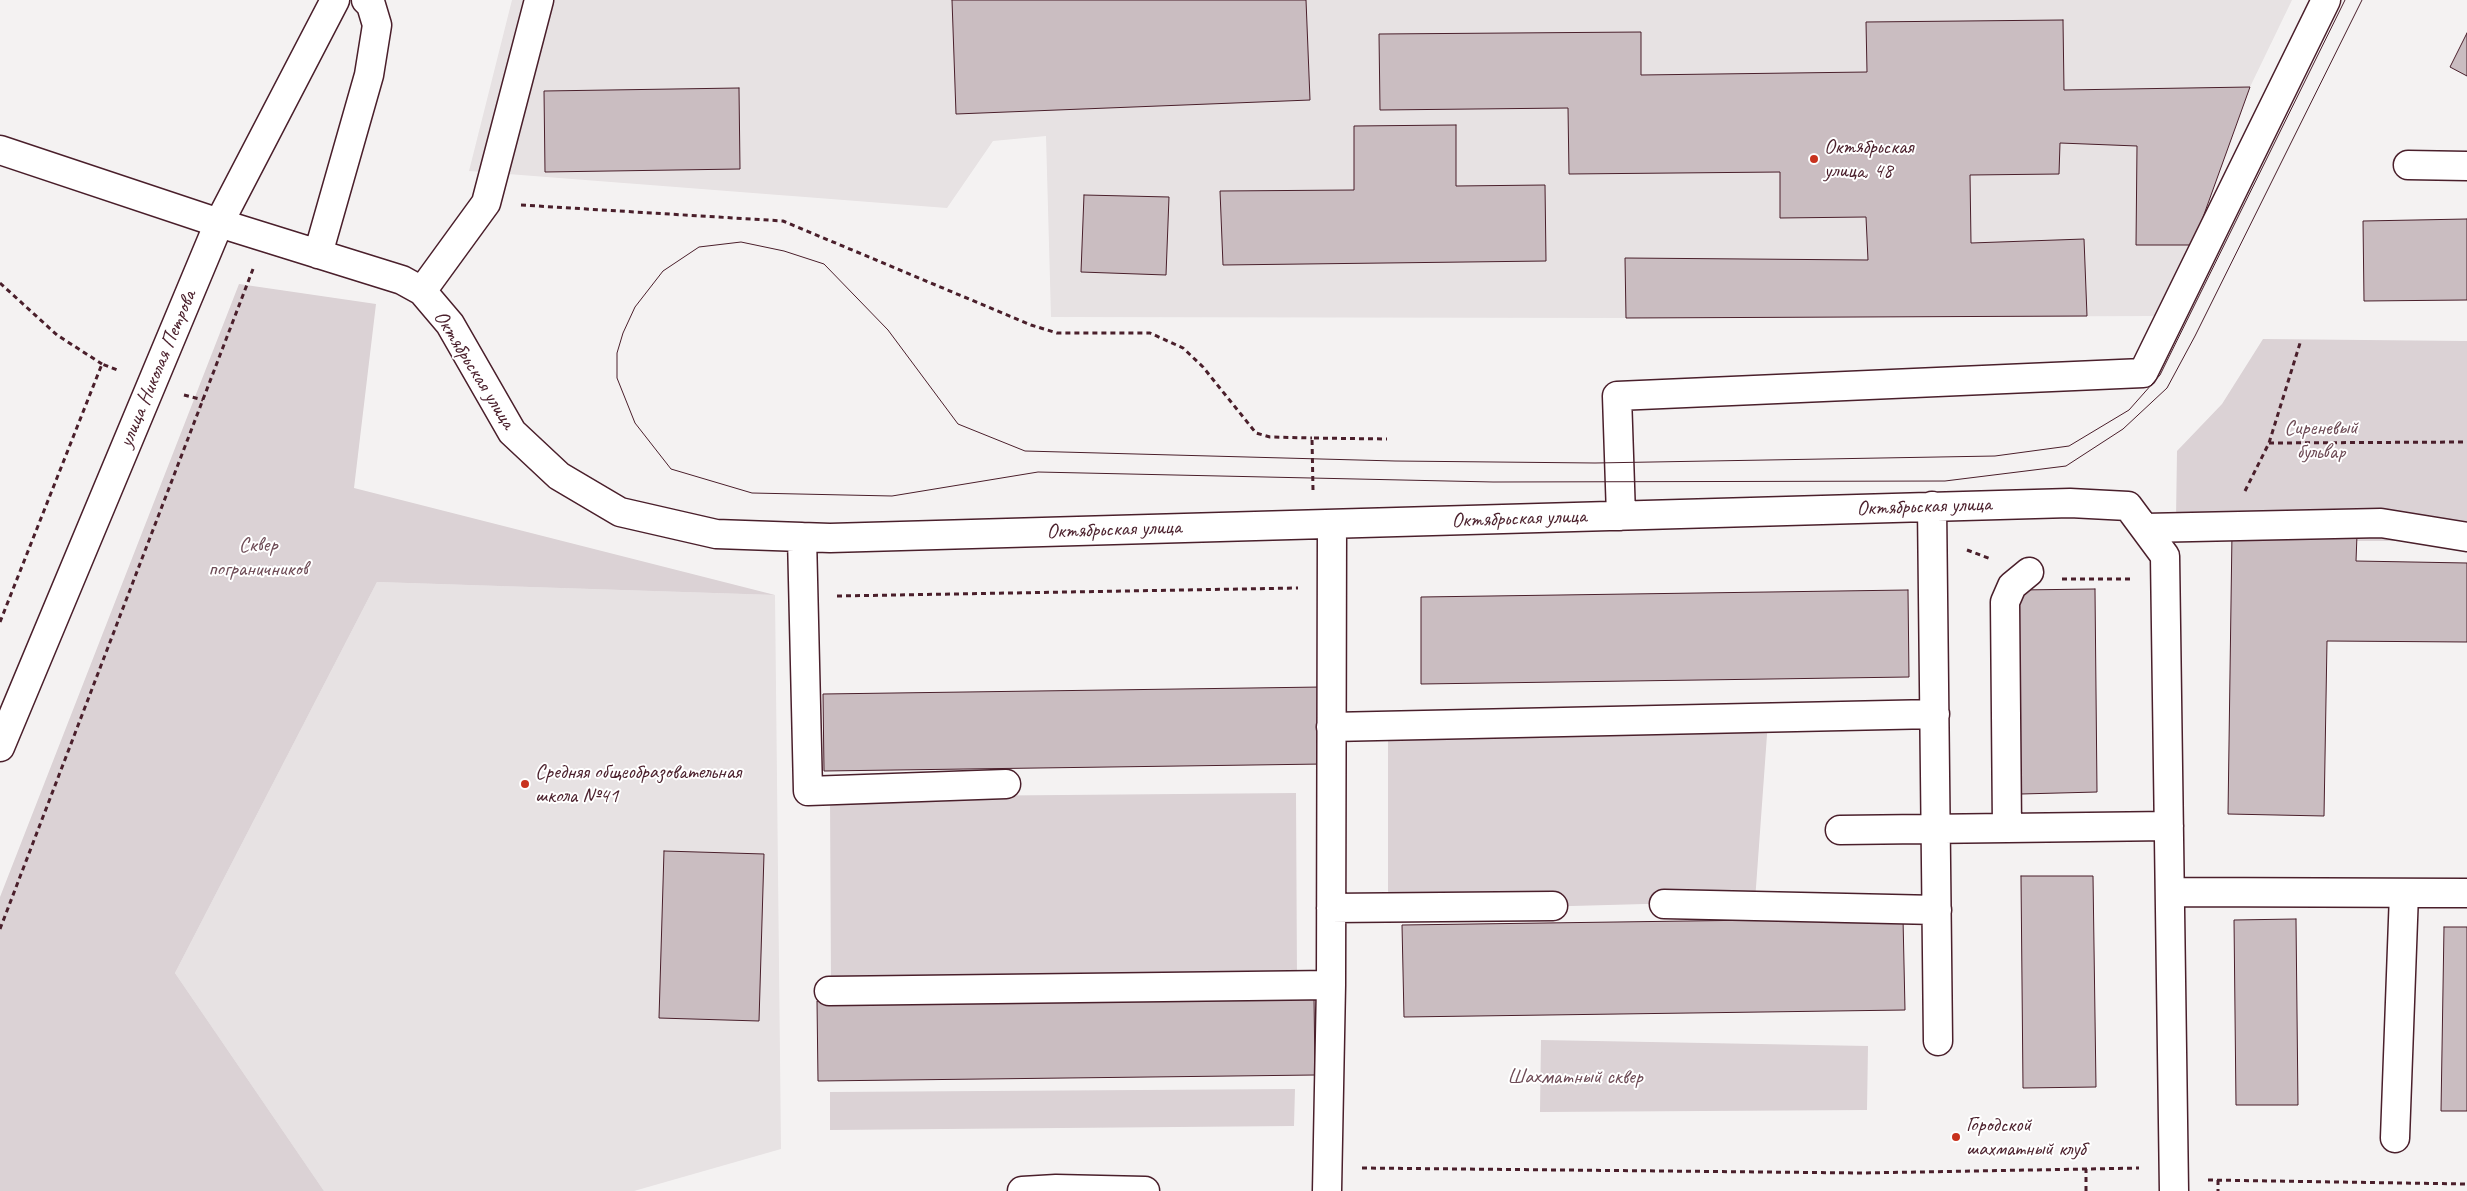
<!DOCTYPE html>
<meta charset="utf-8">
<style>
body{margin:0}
canvas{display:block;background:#f4f2f2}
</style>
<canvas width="2467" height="1191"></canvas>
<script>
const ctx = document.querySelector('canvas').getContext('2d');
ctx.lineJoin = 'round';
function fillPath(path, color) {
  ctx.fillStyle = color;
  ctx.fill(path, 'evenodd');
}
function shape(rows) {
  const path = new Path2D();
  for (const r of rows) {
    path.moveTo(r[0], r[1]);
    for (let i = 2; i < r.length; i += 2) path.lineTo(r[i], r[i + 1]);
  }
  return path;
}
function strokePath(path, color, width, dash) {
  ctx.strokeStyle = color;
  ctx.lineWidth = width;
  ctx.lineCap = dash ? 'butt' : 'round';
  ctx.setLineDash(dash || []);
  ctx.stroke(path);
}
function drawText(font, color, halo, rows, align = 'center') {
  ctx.font = font + ' Caveat,sans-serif';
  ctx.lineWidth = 4;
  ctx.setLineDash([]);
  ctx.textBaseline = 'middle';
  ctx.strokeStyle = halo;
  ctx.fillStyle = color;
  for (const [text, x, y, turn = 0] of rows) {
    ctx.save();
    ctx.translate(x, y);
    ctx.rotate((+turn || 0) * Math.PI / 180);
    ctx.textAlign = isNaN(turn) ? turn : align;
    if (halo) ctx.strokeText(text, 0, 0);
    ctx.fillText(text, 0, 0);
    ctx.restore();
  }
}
fillPath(shape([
 [512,0,2292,0,2250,87,2193,245,2159,316,1626,318,1051,317,1046,136,993,141,947,208,469,171],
 [377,582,775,595,781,1149,634,1191,324,1191,175,973]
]), '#e7e2e3');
fillPath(shape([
 [239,284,376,304,354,488,775,595,377,582,175,973,324,1191,0,1191,0,897],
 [2263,339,2467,341,2467,541,2289,541,2176,519,2177,451,2222,404],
 [1768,721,1755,901,1388,911,1388,724],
 [1296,793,1297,980,831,983,830,797],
 [1541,1040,1868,1046,1867,1110,1540,1112],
 [1295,1089,1294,1126,830,1130,830,1092]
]), '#dbd2d5');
const building = shape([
 [952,0,1306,0,1310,100,956,114,952,0],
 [2063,20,2064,90,2250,87,2193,245,2136,245,2137,146,2060,143,2059,174,1970,175,1971,243,2084,239,2087,316,1626,318,1625,258,1868,260,1866,217,1780,218,1780,172,1569,174,1568,108,1380,110,1379,34,1641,32,1641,75,1867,72,1866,22,2063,20],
 [2467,33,2467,76,2450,67,2467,33],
 [739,88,740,169,545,172,544,91,739,88],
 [1456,125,1456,186,1545,185,1546,261,1223,265,1220,191,1354,190,1354,126,1456,125],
 [1084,195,1169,197,1166,275,1081,272,1084,195],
 [2467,219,2467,300,2364,301,2363,221,2467,219],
 [2232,533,2357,535,2356,561,2467,563,2467,642,2327,641,2324,816,2228,814,2232,533],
 [2095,589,2097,792,2021,794,2018,590,2095,589],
 [1908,590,1909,677,1421,684,1421,597,1908,590],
 [1322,687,1323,764,824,771,823,694,1322,687],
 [664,851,764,854,759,1021,659,1018,664,851],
 [2021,876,2093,876,2096,1087,2023,1088,2021,876],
 [1903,918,1905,1010,1404,1017,1402,925,1903,918],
 [2296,919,2298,1105,2236,1105,2234,920,2296,919],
 [2444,927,2467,927,2467,1111,2441,1111,2444,927],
 [1314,995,1315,1075,818,1081,817,1001,1314,995]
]);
fillPath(building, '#cabdc1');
strokePath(building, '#4a1f2b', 1);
const minor = shape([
 [2408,165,2467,166],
 [219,223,402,280,422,291,450,324,512,432,559,476,620,512,716,534,830,538,2070,503,2128,506,2165,556,2174,1191],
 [318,254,369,75,377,25,371,5,366,0],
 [422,291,486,203,539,0],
 [1932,506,1938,1041],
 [1621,516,1617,396,2143,373,2326,0],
 [2145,528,2381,523,2467,537],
 [802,537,808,791,1006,784],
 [2029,572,2012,586,2005,602,2007,828,2169,826],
 [1331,727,1935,714],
 [1840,830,2007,828],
 [2170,892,2467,893],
 [1664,904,1937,910],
 [1331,908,1553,906],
 [829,991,1331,985],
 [2395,1138,2404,893],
 [1022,1191,1056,1189,1145,1191],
 [1327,1191,1331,985,1332,524]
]);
const major = shape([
 [0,150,219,223],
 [0,747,219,223,335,0]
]);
strokePath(minor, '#4a1f2b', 31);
strokePath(major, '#4a1f2b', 31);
strokePath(shape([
 [521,205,783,221,1031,325,1057,333,1150,333,1183,348,1203,367,1256,433,1270,437,1312,438],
 [0,283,57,335,102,364],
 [184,395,203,400],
 [2269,443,2467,442],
 [1313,490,1312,438,1387,439],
 [2245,491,2269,443,2301,340],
 [1967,550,1991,559],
 [2062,579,2131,579],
 [837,596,1298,588],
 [0,622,102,364,120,371],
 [0,929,253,269],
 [1362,1168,1863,1173,2086,1169],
 [2208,1180,2467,1184],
 [2218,1180,2218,1191],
 [2086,1191,2086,1169,2139,1168]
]), '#4a1f2b', 3, [5, 4]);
strokePath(minor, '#fff', 28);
strokePath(major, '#fff', 28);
strokePath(shape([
 [2345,0,2160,375,2129,410,2069,446,1995,456,1595,463,1395,461,1025,451,958,424,888,330,824,264,784,251,741,242,699,247,663,271,635,307,623,333,617,353,617,378,635,423,671,469,752,493,892,496,1038,472,1493,482,1945,481,2066,466,2123,429,2167,388,2195,336,2362,0]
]), '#4a1f2b', 1);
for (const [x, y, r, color] of [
 [1814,159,5,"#c8321e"],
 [525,784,5,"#c8321e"],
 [1956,1137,5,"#c8321e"]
]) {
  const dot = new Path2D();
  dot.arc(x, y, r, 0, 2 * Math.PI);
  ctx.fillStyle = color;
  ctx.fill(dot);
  strokePath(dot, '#fff', 2);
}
drawText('21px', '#4a1f2b', '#fff', [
 ["Октябрьская",1824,147],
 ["улица, 48",1824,171],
 ["Средняя общеобразовательная",535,772],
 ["школа №41",535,796],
 ["Городской",1966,1125],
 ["шахматный клуб",1966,1149]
], 'left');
drawText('21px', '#4a1f2b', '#fff', [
 ["улица Николая Петрова",158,369,-67],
 ["Октябрьская улица",474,370,58],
 ["Октябрьская улица",1924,507,-2],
 ["Октябрьская улица",1519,519,-2],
 ["Октябрьская улица",1114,530,-2]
]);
drawText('21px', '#6e4c56', '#fff', [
 ["Сиреневый",2321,428],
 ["бульвар",2321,452],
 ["Сквер",258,545],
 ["пограничников",258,569],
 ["Шахматный сквер",1575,1077]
]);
</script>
